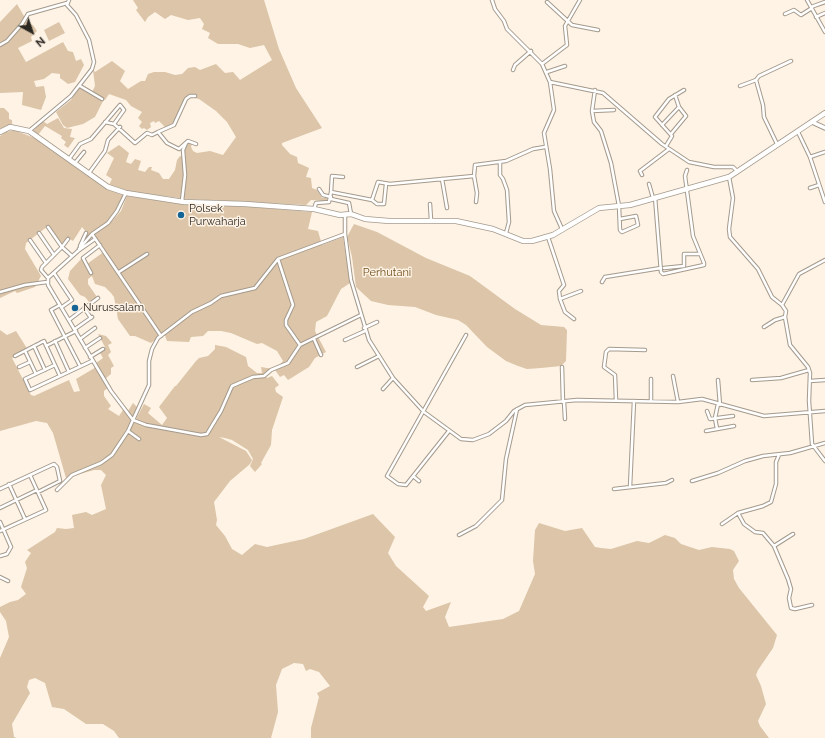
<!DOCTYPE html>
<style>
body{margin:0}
#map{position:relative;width:825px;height:738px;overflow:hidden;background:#fef3e5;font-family:Raleway,sans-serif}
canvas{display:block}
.north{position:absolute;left:12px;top:12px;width:40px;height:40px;-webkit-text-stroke:3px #fef3e5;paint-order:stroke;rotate:140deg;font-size:11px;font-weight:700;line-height:16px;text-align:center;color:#2b2722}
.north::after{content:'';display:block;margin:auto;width:14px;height:18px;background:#2b2722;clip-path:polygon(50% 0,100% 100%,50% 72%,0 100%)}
</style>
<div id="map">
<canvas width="825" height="738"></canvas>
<div class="north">N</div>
</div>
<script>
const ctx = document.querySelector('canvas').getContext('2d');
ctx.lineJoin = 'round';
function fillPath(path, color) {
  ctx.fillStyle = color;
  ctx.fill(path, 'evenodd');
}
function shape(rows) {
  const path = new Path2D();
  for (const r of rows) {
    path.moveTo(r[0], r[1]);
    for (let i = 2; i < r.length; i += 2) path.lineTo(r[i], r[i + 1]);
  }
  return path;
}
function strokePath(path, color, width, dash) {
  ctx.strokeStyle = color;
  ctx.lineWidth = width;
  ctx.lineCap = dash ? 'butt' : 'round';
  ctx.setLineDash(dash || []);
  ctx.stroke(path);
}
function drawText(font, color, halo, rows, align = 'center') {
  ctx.font = font + ' Raleway,sans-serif';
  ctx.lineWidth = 3;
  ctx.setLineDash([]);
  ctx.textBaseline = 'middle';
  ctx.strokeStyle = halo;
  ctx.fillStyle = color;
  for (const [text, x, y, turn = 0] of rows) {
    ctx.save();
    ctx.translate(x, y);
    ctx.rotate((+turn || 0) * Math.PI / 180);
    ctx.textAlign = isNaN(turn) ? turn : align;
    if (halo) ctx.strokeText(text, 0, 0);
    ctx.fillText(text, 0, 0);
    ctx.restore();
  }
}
fillPath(shape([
 [133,0,264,0,279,49,296,88,322,128,282,143,282,145,290,154,297,157,298,163,309,168,306,177,311,178,312,188,317,190,322,198,327,198,327,201,311,200,306,205,187,199,140,193,116,189,109,185,112,179,106,175,114,158,107,153,119,145,129,153,126,162,131,164,135,159,141,161,138,170,145,172,149,167,152,167,151,170,159,173,163,179,169,179,175,170,177,160,180,156,185,157,185,148,188,142,192,144,191,147,193,151,197,153,210,151,223,155,236,137,227,122,216,111,199,99,190,97,185,100,175,120,172,124,165,127,159,121,155,123,154,121,150,123,151,127,147,130,144,128,142,129,139,126,142,122,138,118,142,112,131,106,126,100,109,94,105,100,92,92,95,86,93,70,95,72,112,61,125,71,120,81,128,89,141,81,145,81,148,74,154,72,165,72,175,75,182,74,188,68,195,67,200,70,216,64,225,73,233,72,240,80,272,60,264,45,250,48,238,44,218,44,208,38,210,33,202,29,204,24,200,18,188,20,171,15,165,19,155,12,148,17,145,22,136,10,138,8],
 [17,4,28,23,33,25,37,31,31,37,32,41,18,48,26,62,63,42,68,51,73,52,76,61,81,59,84,65,75,82,68,84,60,78,60,74,52,73,44,79,34,81,36,87,44,86,46,97,41,110,22,105,23,92,0,93,0,22],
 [59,22,65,33,49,41,44,30],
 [80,87,103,101,95,117,83,124,67,128,63,125,56,112,71,100],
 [0,108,4,108,9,113,9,119,12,120,12,124,0,129],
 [58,118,64,128,72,129,70,137,75,138,68,148,64,145,66,142,61,138,62,136,45,126,38,135,33,131,43,121,47,124],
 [14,130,37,139,104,187,125,194,117,211,108,222,84,242,87,233,82,227,73,241,67,237,62,245,48,226,26,243,25,249,41,276,35,287,17,293,15,291,0,298,0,136,6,132],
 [127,196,190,205,241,206,312,212,308,229,318,231,322,245,343,237,350,283,341,289,327,316,316,322,315,331,326,352,315,358,309,367,288,380,284,375,280,377,275,370,283,361,277,351,262,343,257,344,231,333,221,331,208,331,203,336,191,337,189,342,167,341,164,333,151,343,135,336,130,336,118,319,114,297,111,293,105,287,95,284,92,276,88,279,88,284,97,297,90,303,85,297,80,295,68,279,70,271,82,258,87,264,105,251,93,235,112,221,121,211],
 [354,224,377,232,426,258,470,276,515,309,541,325,564,327,567,330,566,361,561,366,541,368,527,369,518,366,506,361,487,347,466,325,458,320,436,315,415,307,388,305,371,301,356,287,352,257,347,237],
 [0,330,7,335,16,331,28,350,12,358,31,395,34,396,69,380,74,392,80,391,76,379,98,366,96,363,103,358,100,353,105,347,98,334,106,336,112,343,108,345,111,352,108,355,114,366,111,368,111,374,105,379,109,387,104,391,104,396,111,406,108,409,119,416,123,410,128,411,133,403,137,407,126,430,111,454,101,461,66,478,53,433,47,423,36,421,0,431],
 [215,345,226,347,246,357,248,366,257,373,262,373,261,367,273,369,265,375,267,378,272,376,279,385,275,388,276,392,283,397,272,430,271,445,261,463,262,464,255,472,250,466,253,459,248,450,232,440,225,438,219,437,246,451,252,460,250,464,230,481,214,502,217,520,216,525,225,536,232,549,242,555,255,544,267,547,304,539,373,514,395,537,388,553,396,566,429,596,423,607,426,611,451,602,445,617,449,627,503,619,519,611,535,574,533,561,535,530,539,523,565,531,582,528,595,547,601,548,611,549,637,541,649,543,665,535,675,538,681,544,699,550,712,547,730,549,734,551,739,561,733,570,734,579,739,588,777,635,773,648,758,670,756,675,761,686,766,704,758,721,760,726,769,738,311,738,311,728,319,697,317,693,330,686,319,672,310,669,306,671,303,664,294,663,282,669,276,685,278,712,271,738,119,738,114,731,103,724,86,724,64,709,52,707,45,683,35,678,29,680,27,687,30,693,12,724,14,737,17,738,0,738,0,658,9,637,6,621,0,612,0,607,10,602,18,600,26,594,21,587,27,568,25,562,31,553,27,550,55,532,57,528,66,529,74,528,72,515,86,512,92,515,106,509,101,485,106,475,101,470,94,470,73,476,102,464,113,456,128,434,144,404,151,408,148,413,162,425,167,418,159,407,175,386,176,386,196,361,199,358,208,356,215,349]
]), '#dcc5a8');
const street = shape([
 [492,0,495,9,504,21,507,29,542,64,550,82,554,110,544,133,550,169,554,211,562,229],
 [807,0,825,32],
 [547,2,572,25,598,30],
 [811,7,825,2],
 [785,14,794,10,801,15,812,8],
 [816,17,825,13],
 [0,45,7,41,22,24,28,14,67,3],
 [542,64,567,45,565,26,580,0],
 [513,70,515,65,531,51],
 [547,72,565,66],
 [550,82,603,93,662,144,689,162,714,167,733,167,737,171],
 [80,86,102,99],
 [740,86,756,80],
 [595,90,592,111,594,122,601,131,611,163,619,206,620,230,622,232,638,225,636,216,620,219],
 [592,111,614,110],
 [105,122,114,124],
 [662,125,679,107],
 [29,131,71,96,92,69,94,62,89,40,76,15,67,5,69,0],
 [158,132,174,125,186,99,190,96,195,96],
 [798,132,810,157,825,202],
 [671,134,686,116,679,107,675,95],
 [777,144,764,117,763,105,756,80,759,76,791,61],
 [666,146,672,136,655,117,669,99,684,90],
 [810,157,825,152],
 [69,159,80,144,91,139,120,105,124,110,114,124,135,143,147,133,152,135,158,132,167,143,179,149,188,141,196,144],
 [75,163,84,152],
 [500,163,500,175,503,179,507,190,509,222,506,233],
 [89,173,105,151,108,140,120,127],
 [642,175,640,171,669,149],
 [474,176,477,193,476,202],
 [729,177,733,198,729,229,730,237,758,269,772,297,782,305,786,311,785,317,790,345,808,367,810,373,809,401,812,444,825,461],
 [442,179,447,208],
 [649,184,653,198],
 [810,188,819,185],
 [319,189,323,195,331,197],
 [331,192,332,176,343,177],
 [655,197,661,272,663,274,704,265,704,263,693,236,685,176,687,170],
 [331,199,349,203,351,214],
 [372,200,377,204,384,204,386,184],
 [182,201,185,175,183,150,186,143],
 [430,204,431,220],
 [314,209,316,203,329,202,331,192,372,200,378,182,390,184,474,176,475,165,506,161,533,149,545,147],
 [345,214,345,234,351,280,369,340,393,378,424,412,461,439,473,440,489,434,506,421,514,411,525,405,577,400,678,402,702,399,764,416,825,411],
 [48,227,62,247,68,239],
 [39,233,54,255],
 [92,234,161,336],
 [548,237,564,285,559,291,560,299,565,312,574,319],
 [30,240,46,263],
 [80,246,86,233],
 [79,249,92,234,108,223,117,211,126,193],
 [278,259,293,305,286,320,286,325,300,345,361,315],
 [664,268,684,266,684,254,700,254],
 [119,272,147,254],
 [54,273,72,300,62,307],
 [91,273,83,258,100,245],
 [48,278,41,270,42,267,62,247,72,256],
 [602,282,605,277,661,268],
 [0,292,25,285,47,282],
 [560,299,581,291],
 [60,305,51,310,80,366],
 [782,305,799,274,825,260],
 [84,308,91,318],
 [69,320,98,298],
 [764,327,775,320,785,317],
 [364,328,377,322],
 [75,329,92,317],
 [80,339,95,328],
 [314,339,321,355],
 [345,340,365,331],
 [55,341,69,372],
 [300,345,288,363,271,370,264,376,253,377,232,386,221,411,207,434,201,435,146,425,133,420,149,385,149,361,152,349,158,338,192,312,211,303,221,296,255,288,278,259,345,234],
 [34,346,45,370],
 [46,346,76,331],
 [85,348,100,338],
 [25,351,36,374],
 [15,356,44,341,60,376],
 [90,357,103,349],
 [55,365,25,379,30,390,92,361],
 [19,367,30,362],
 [357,367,379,356],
 [562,367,563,402],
 [673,376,678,402],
 [718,380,720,405],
 [752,380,781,378,809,370],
 [810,381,825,380],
 [383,389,393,378],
 [616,400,615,375,604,367,606,352,609,349,645,350],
 [651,400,651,379],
 [564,402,565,419],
 [707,411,710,419,733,416],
 [717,429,715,418,718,404],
 [128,431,139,439],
 [449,431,406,485,398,484,387,476,466,335],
 [706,431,734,426],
 [413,476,419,481],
 [692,481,718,473,745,461,763,456,790,453,825,443],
 [9,484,25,519],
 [630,487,634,401],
 [0,489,54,464,57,467,60,481,38,492],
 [614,489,666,483,672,480],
 [57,490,72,475,101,463,112,455,128,431,133,420,111,391,48,285,48,278,78,251,95,239],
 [0,508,37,490],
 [738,513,744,524,755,532,763,533,774,546,793,534],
 [0,522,11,547,7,554,0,556],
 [722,524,738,513,763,506,771,502,776,484,776,462,779,455],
 [0,531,46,510,30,475],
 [459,535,476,526,502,500,506,459,517,409],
 [774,546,788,579,791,589,789,598,791,608,795,609,812,605],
 [0,577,8,581]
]);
const secondary = shape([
 [812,122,825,128]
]);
const highway = shape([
 [0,132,10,127,29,131,108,187,126,193,184,202,245,204,314,209,340,215,351,214,365,219,389,221,456,221,493,229,523,241,532,241,553,235,599,208,630,205,729,177,825,113]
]);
strokePath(street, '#a49a8d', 4.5);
strokePath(secondary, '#a49a8d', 5.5);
strokePath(highway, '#a49a8d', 6);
strokePath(street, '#fff', 2.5);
strokePath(secondary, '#fff', 3.5);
strokePath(highway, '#fff', 4.5);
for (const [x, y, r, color] of [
 [181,215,4,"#146496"],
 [75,308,4,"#146496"]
]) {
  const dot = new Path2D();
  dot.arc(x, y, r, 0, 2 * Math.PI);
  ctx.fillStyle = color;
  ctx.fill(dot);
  strokePath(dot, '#fef3e5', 1.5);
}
drawText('11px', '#2b2722', '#fef3e5', [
 ["Polsek",189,209],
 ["Purwaharja",189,222],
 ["Nurussalam",83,308]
], 'left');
drawText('11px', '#714f1c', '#fef3e5', [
 ["Perhutani",387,273]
]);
</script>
